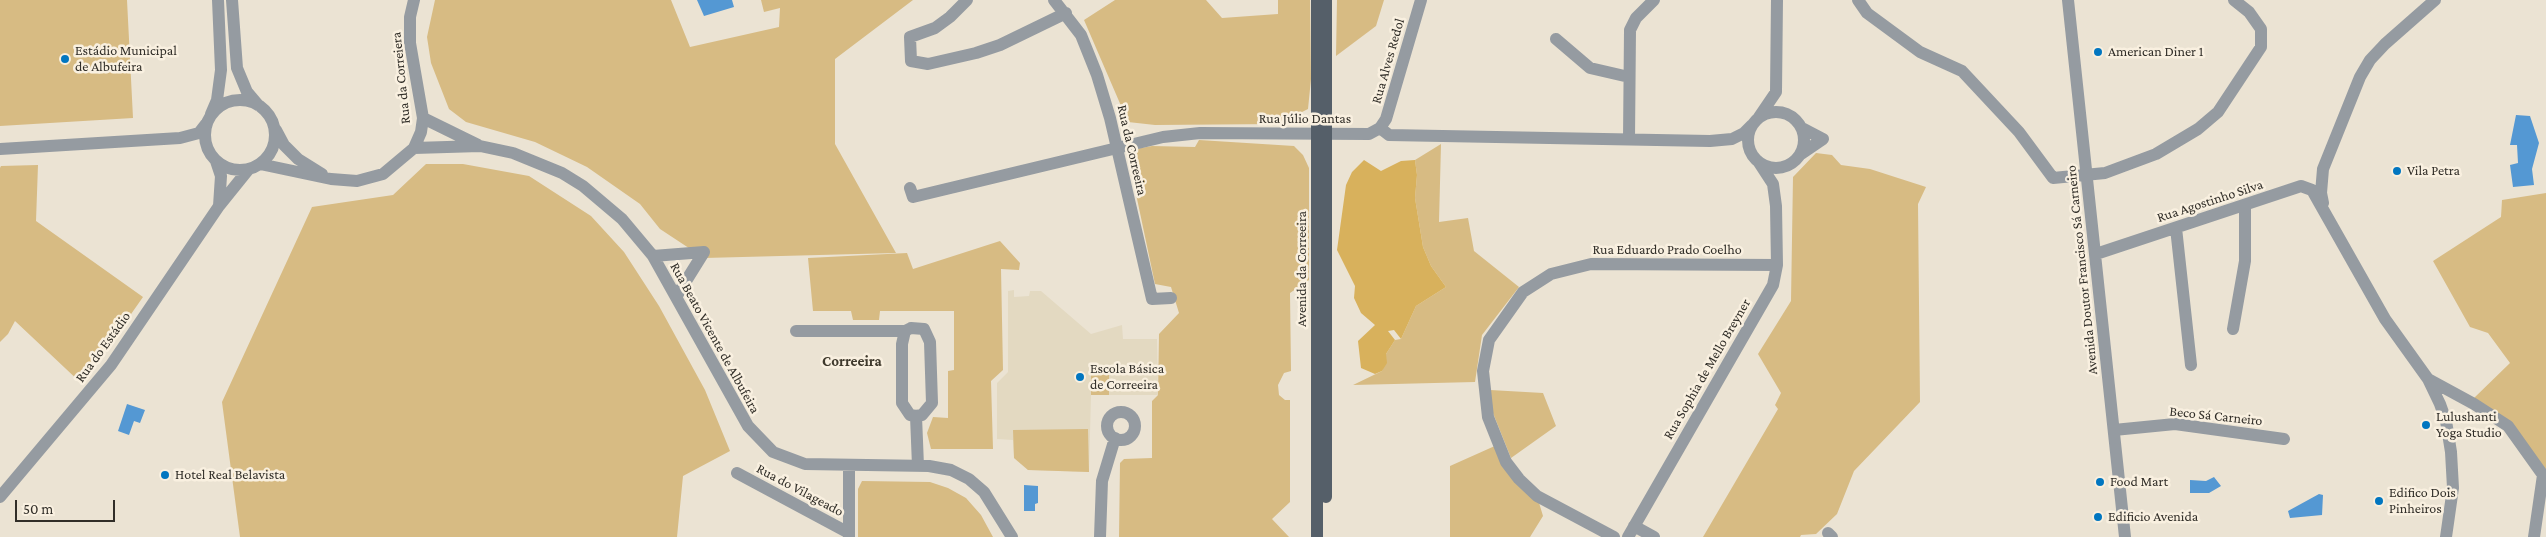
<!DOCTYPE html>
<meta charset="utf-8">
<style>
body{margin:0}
#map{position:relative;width:2546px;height:537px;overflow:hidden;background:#ebe3d3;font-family:"Crimson Pro",serif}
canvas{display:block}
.scale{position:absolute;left:15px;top:500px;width:100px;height:22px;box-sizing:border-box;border:2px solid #312e28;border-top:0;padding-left:6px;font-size:15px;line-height:18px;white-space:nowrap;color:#312e28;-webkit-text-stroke:4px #f9f0e0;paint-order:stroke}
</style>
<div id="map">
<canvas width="2546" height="537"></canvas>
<div class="scale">50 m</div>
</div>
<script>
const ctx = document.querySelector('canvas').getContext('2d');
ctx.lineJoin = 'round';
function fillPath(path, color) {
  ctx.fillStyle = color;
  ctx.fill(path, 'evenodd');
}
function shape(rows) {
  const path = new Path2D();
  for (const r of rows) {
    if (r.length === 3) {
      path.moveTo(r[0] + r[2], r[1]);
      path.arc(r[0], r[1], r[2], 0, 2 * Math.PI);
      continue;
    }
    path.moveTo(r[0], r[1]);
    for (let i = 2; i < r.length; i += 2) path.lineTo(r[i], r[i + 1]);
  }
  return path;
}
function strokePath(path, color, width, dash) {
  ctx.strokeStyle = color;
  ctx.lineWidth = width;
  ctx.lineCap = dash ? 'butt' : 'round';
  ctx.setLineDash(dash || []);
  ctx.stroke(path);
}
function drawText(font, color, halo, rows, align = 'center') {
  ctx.font = font + ' "Crimson Pro",serif';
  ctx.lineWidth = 5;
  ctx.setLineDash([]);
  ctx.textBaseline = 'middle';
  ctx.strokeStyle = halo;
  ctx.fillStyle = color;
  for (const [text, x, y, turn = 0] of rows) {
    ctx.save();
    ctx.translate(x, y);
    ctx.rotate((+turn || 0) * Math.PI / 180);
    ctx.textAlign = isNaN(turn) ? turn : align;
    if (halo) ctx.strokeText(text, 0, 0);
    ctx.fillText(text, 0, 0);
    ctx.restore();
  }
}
fillPath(shape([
 [1014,290,1014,297,1029,296,1030,291,1041,291,1091,334,1122,325,1123,339,1157,339,1158,395,1091,395,1089,472,1028,470,1014,458,1013,440,997,439,997,383,1008,372,1008,291]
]), '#e3d9c1');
fillPath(shape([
 [0,0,127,0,133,118,0,126],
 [435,0,671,0,690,47,779,27,780,8,764,12,761,0,913,0,835,59,835,144,896,253,704,258,660,229,640,204,587,167,535,142,466,122,449,109,431,63,427,37],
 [1115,0,1206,0,1222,18,1278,14,1278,0,1310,0,1311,79,1308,109,1278,124,1155,125,1128,122,1084,20],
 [1337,0,1384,0,1376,26,1336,56],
 [1199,140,1294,146,1303,155,1309,168,1309,280,1290,293,1291,371,1284,373,1278,385,1279,395,1285,400,1290,400,1290,502,1272,519,1289,537,1119,537,1120,463,1124,459,1152,458,1152,401,1158,395,1159,334,1179,313,1171,287,1155,284,1128,156,1136,149,1152,146,1195,147],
 [1441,144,1439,222,1468,218,1474,251,1519,287,1482,335,1475,382,1353,385,1382,371,1386,354,1395,340,1401,339,1416,306,1446,287,1431,266,1423,247,1415,198,1417,175,1415,160],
 [1816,153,1832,155,1841,165,1870,169,1926,187,1918,204,1920,402,1854,471,1837,514,1816,534,1801,535,1800,537,1703,537,1778,409,1775,405,1781,393,1758,354,1791,301,1793,177],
 [426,164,463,164,529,176,591,216,624,252,659,306,705,390,730,451,683,476,677,537,240,537,222,402,312,207,393,195],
 [38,165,36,221,143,297,82,384,15,321,8,334,0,342,0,168,1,166],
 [2546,193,2546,472,2473,399,2510,363,2488,333,2470,327,2433,261,2501,217,2502,200],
 [1000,241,1020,263,1019,270,1001,269,1003,370,991,381,993,449,931,449,927,433,933,417,948,418,948,371,954,370,954,311,880,311,879,320,853,320,851,311,813,311,808,258,907,253,913,269],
 [1091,371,1109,371,1109,395,1091,395],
 [1490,390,1543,393,1556,426,1511,458,1493,413],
 [1088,429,1089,472,1028,470,1014,458,1013,430],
 [1497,445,1537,496,1543,516,1530,537,1450,537,1450,466],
 [862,481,930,482,948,488,966,498,981,515,993,537,858,537,858,489]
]), '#d7bb83');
fillPath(shape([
 [1364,160,1381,171,1401,161,1415,160,1417,175,1415,198,1423,247,1431,266,1446,287,1416,306,1401,339,1394,330,1388,331,1395,340,1386,354,1387,363,1382,371,1375,374,1361,368,1358,341,1375,325,1361,313,1354,298,1355,286,1337,250,1346,185,1352,172]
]), '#d8b15c');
fillPath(shape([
 [697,0,732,0,734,7,704,16],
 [2516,115,2530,116,2539,143,2532,169,2534,185,2513,187,2510,165,2518,163,2517,145,2510,145],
 [127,404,145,410,140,423,134,421,129,435,118,431],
 [2214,477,2221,486,2209,493,2190,493,2190,480,2206,481],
 [1024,485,1038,486,1038,503,1035,504,1035,511,1024,511],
 [2319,494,2323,495,2322,515,2290,518,2288,511]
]), '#5498d3');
strokePath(shape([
 [232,0,237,68,247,92,258,105],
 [967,0,950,17,935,28,910,37,911,61,928,64,976,53,1000,45,1066,13],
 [1054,0,1081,35,1097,75,1110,118,1152,299,1171,298],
 [1858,0,1867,13,1920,52,1962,71,2019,132,2053,178,2105,173,2156,154,2198,129,2218,112,2261,47,2261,29,2249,12,2234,0],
 [2068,0,2125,537],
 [1556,39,1590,68,1629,77],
 [240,135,35],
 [1776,140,28],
 [211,114,217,100,221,70,218,0],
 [1759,117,1776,92,1777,0],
 [423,118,478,145],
 [1380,128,1389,135,1710,141,1732,139,1744,133,1752,125],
 [276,130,284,145,298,159,322,174],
 [1629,139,1630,30,1636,18,1654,0],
 [414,148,480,146,513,153,562,173,583,186,622,219,653,256,748,426,773,452,805,464,929,466,951,470,969,479,984,492,1012,537],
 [0,149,180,138,199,133,206,124],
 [1801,154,1823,139,1802,128],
 [216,161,221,176,219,206],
 [260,164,331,179,357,181,383,174,414,148,421,132,423,118,410,43,410,17,414,0],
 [910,188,913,197,1163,137,1200,133,1369,134,1380,128,1386,119,1421,0],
 [2323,203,2321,193,2323,169,2360,77,2370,60,2385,44,2435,0],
 [2176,228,2191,365],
 [2096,254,2301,186,2312,190,2385,319,2428,379,2440,404,2446,421,2451,452,2453,488,2446,537],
 [653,256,704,252,676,297],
 [911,328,924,329,930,342,932,403,922,415,916,416,910,415,902,403,902,344,905,331,911,328],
 [2233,329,2245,261,2245,205],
 [796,331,905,331],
 [2428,379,2474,404,2508,426,2543,475,2534,537],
 [1121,426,14],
 [916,416,918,466],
 [2114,430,2175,424,2284,439],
 [737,473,849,533],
 [0,497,111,365,219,206,248,170],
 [1634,526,1654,537],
 [1828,533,1832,537],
 [849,537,849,465],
 [1100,537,1102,481,1115,438],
 [1614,537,1537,496,1519,479,1506,462,1488,417,1483,371,1489,340,1523,292,1551,274,1591,264,1777,265],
 [1628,537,1773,285,1777,265,1776,206,1773,184,1758,161]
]), '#959ba1', 12);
strokePath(shape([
 [1317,0,1317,537],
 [1326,0,1326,497]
]), '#555f69', 12);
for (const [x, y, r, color] of [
 [2098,52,5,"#0176c0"],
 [65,59,5,"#0176c0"],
 [2397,171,5,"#0176c0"],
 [1080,377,5,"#0176c0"],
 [2426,425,5,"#0176c0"],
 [165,475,5,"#0176c0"],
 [2100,482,5,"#0176c0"],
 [2379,501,5,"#0176c0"],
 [2098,517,5,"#0176c0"]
]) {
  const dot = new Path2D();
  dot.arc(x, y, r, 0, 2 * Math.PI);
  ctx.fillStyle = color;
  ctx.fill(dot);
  strokePath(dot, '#f9f0e0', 2);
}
drawText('14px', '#312e28', '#f9f0e0', [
 ["Estádio Municipal",75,51],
 ["de Albufeira",75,67],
 ["American Diner 1",2108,52],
 ["Vila Petra",2407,171],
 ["Escola Básica",1090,369],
 ["de Correeira",1090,385],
 ["Lulushanti",2436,417],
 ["Yoga Studio",2436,433],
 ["Hotel Real Belavista",175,475],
 ["Food Mart",2110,482],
 ["Edifico Dois",2389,493],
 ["Pinheiros",2389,509],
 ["Edificio Avenida",2108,517]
], 'left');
drawText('14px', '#312e28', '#f9f0e0', [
 ["Rua Alves Redol",1388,61,-74],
 ["Rua da Correiera",401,78,-96],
 ["Rua Júlio Dantas",1305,119],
 ["Rua da Correeira",1132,150,77],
 ["Rua Agostinho Silva",2210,201,-18],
 ["Rua Eduardo Prado Coelho",1667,250],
 ["Avenida da Correeira",1302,269,-90],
 ["Avenida Doutor Francisco Sá Carneiro",2082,270,-96],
 ["Rua Beato Vicente de Albufeira",715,338,61],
 ["Rua do Estádio",103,347,-54],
 ["Rua Sophia de Mello Breyner",1707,369,-60],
 ["Beco Sá Carneiro",2216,416,6],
 ["Rua do Vilageado",800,490,28]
]);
drawText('bold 15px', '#3f392c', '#f9f0e0', [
 ["Correeira",852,361]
]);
</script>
